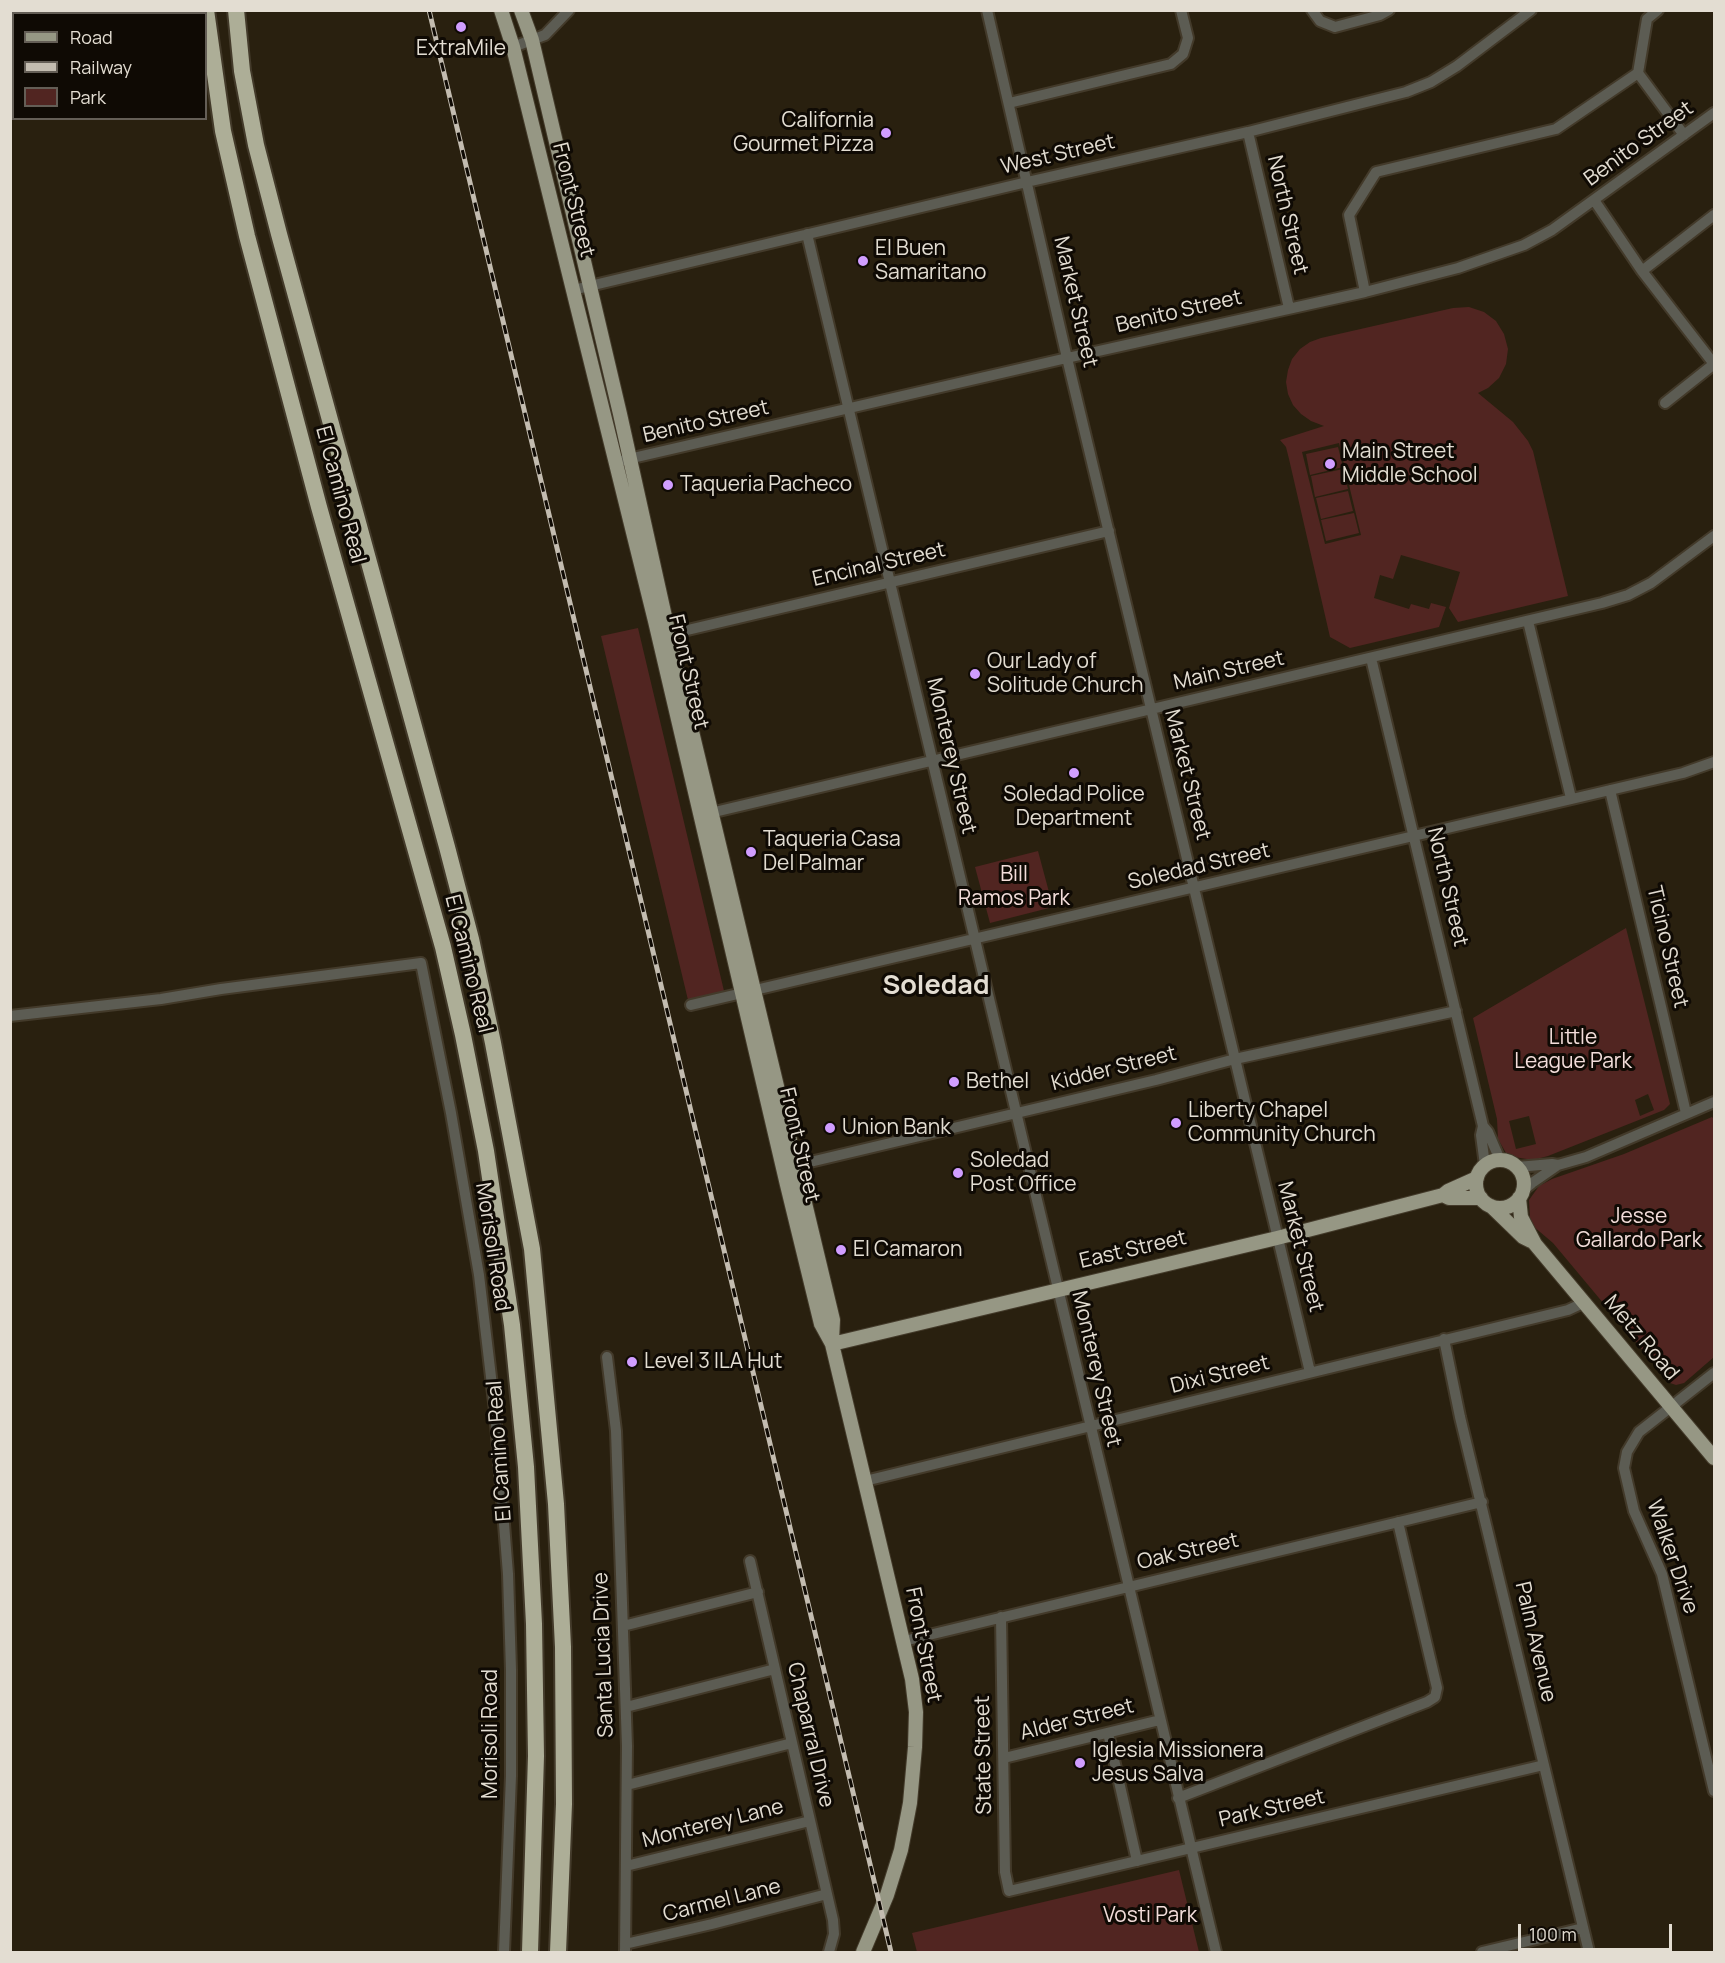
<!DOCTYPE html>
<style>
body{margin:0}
#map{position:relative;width:1725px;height:1963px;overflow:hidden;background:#29200f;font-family:Manrope,sans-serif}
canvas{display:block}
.frame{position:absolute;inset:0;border:12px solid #e3ddd2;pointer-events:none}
.legend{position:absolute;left:12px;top:12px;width:195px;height:108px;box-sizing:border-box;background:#0f0a04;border:2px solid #645e56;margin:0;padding:8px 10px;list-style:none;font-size:18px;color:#e3ddd2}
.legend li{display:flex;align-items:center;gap:12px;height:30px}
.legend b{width:30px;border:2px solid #645e56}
.scale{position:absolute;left:1518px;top:1924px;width:154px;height:27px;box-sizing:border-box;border:3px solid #e3ddd2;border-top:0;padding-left:8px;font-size:18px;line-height:21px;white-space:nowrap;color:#e3ddd2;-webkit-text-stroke:4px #0f0a04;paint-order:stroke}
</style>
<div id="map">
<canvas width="1725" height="1963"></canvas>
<div class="frame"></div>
<ul class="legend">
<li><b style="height:8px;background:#969784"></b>Road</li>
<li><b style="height:8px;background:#c3bcb0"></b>Railway</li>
<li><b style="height:16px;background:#512521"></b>Park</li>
</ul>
<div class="scale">100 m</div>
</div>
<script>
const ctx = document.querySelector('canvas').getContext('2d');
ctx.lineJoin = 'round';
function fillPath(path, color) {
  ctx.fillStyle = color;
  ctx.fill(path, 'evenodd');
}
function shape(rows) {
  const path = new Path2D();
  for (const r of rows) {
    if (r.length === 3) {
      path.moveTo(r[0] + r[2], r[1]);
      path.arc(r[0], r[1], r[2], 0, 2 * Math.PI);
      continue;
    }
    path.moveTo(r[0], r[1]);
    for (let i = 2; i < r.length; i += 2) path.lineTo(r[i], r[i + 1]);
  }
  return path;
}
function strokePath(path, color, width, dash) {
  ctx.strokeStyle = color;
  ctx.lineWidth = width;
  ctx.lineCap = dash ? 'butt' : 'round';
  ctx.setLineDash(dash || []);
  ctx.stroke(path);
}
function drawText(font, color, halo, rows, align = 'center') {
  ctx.font = font + ' Manrope,sans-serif';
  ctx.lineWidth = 6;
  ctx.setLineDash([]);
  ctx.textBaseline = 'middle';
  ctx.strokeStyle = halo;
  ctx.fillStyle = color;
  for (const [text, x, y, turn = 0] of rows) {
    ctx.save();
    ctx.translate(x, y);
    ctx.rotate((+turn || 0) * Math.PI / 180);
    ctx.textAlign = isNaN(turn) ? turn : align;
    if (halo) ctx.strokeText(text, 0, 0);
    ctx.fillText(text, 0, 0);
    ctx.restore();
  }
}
fillPath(shape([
 [1469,307,1484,312,1496,321,1504,334,1508,349,1506,364,1499,378,1488,388,1478,393,1513,422,1528,441,1533,451,1568,596,1458,622,1449,608,1460,572,1401,555,1393,579,1380,575,1374,598,1409,609,1411,604,1429,609,1431,603,1446,607,1439,627,1350,648,1330,637,1289,459,1286,447,1280,440,1324,426,1311,421,1301,414,1293,405,1288,394,1286,382,1288,370,1292,359,1300,349,1310,342,1321,338,1453,308],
 [1339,443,1361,535,1325,544,1302,452],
 [1338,447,1343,467,1310,475,1306,454],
 [1343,469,1348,489,1315,497,1311,476],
 [1348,491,1353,511,1321,519,1316,498],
 [1354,513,1359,533,1326,541,1321,520],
 [638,628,724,991,688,1000,601,636],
 [1038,851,1053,907,990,923,975,867],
 [1626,928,1670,1104,1664,1110,1548,1156,1533,1160,1514,1157,1506,1153,1498,1139,1497,1119,1473,1018],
 [1648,1094,1654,1110,1640,1116,1635,1100],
 [1529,1116,1536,1144,1516,1149,1509,1121],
 [1712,1117,1714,1119,1714,1357,1684,1383,1676,1385,1670,1383,1665,1377,1553,1243,1533,1226,1530,1218,1529,1200,1539,1186,1552,1179,1624,1154],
 [1179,1870,1199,1952,917,1952,912,1933]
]), '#512521');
const minor = shape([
 [987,10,1067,358,1310,1372],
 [1312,10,1320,21,1335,27,1380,15,1389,10],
 [1658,10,1647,19,1638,73,1684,135],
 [513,47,545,35,569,10],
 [1009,103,1171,64,1183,54,1188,38,1181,10],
 [1248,132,1289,308],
 [1594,200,1642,271,1714,364],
 [807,234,1216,1952],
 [1642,271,1714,215],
 [573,290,1027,182,1248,132,1406,92,1431,82,1457,66,1531,10],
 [1365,292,1349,215,1376,172,1556,129,1638,73],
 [1665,403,1714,364],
 [624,460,1067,358,1365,292,1458,268,1524,245,1552,230,1714,113],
 [1528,621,1571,798],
 [662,636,1109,531],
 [1371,658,1483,1126,1481,1135,1485,1165],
 [1610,790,1686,1113],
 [706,814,1602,603,1628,595,1651,583,1714,536],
 [691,1005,1683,773,1714,762],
 [10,1016,161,999,221,989,421,963,451,1113,479,1275,495,1411,508,1574,511,1670,511,1776,504,1952],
 [1483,1126,1488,1132,1500,1160],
 [789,1167,1156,1080,1235,1059,1456,1011],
 [1517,1167,1552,1164,1558,1165],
 [1522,1191,1532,1183,1558,1165,1586,1157,1714,1102],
 [1444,1339,1460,1417,1589,1952],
 [607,1357,616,1431,627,1746,625,1952],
 [1714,1373,1639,1432,1627,1452,1624,1468,1634,1511,1662,1574,1714,1791],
 [865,1481,1568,1310,1583,1303],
 [750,1561,833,1920,834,1934,829,1952],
 [1001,1617,1005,1872,1009,1891,1544,1765],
 [623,1626,758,1592],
 [904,1641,1482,1502],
 [626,1707,775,1669],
 [1108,1733,1137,1861],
 [1004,1758,1160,1720],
 [627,1785,792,1743],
 [1178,1798,1427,1702,1435,1697,1437,1688,1398,1522],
 [626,1866,810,1821],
 [625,1944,712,1924,827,1894],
 [1482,1952,1583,1928]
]);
const major = shape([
 [501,10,513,47,573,290,655,621,787,1185,821,1324,832,1344,912,1679,916,1712,915,1747,910,1803,901,1850,887,1895,863,1952],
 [521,10,532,40,620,414,672,648,833,1320,832,1341],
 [1500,1184,24],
 [1443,1195,1449,1198,1481,1198],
 [1519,1198,1521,1217,1535,1244,1714,1458],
 [1491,1206,1523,1237,1531,1241],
 [832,1344,1277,1238,1443,1195,1448,1191,1477,1178]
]);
const highway = shape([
 [206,10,223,131,247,236,319,507,443,947,463,1035,486,1151,512,1325,526,1467,534,1624,536,1756,530,1952],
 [236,10,242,71,256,145,279,234,447,847,471,939,493,1043,532,1249,556,1504,563,1647,564,1804,558,1952]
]);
strokePath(minor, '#433a2a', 14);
strokePath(major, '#433a2a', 16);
strokePath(highway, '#433a2a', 20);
strokePath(minor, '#5c5c53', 10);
strokePath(major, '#969784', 14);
strokePath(highway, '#adae97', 16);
const rail = shape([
 [429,10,891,1952]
]);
strokePath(rail, '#c3bcb0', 5);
strokePath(rail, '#0f0a04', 3, [9]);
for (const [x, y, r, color] of [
 [461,27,6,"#d09dff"],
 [886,133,6,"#d09dff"],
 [863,261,6,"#d09dff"],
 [1330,464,6,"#d09dff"],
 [668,485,6,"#d09dff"],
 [975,674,6,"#d09dff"],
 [1074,773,6,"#d09dff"],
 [751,852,6,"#d09dff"],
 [954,1082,6,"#d09dff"],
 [1176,1123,6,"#d09dff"],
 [830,1128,6,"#d09dff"],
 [958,1173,6,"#d09dff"],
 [841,1250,6,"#d09dff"],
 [632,1362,6,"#d09dff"],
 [1080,1763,6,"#d09dff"]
]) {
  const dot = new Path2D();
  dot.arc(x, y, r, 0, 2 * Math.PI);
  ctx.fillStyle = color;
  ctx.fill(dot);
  strokePath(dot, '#0f0a04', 2);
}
drawText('21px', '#e3ddd2', '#0f0a04', [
 ["ExtraMile",461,49,"center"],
 ["California",874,121,"right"],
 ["Gourmet Pizza",874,145,"right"],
 ["El Buen",875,249],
 ["Samaritano",875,273],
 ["Main Street",1342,452],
 ["Middle School",1342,476],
 ["Taqueria Pacheco",680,485],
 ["Our Lady of",987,662],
 ["Solitude Church",987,686],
 ["Soledad Police",1074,795,"center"],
 ["Department",1074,819,"center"],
 ["Taqueria Casa",763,840],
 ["Del Palmar",763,864],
 ["Bethel",966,1082],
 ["Liberty Chapel",1188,1111],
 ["Community Church",1188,1135],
 ["Union Bank",842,1128],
 ["Soledad",970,1161],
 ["Post Office",970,1185],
 ["El Camaron",853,1250],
 ["Level 3 ILA Hut",644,1362],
 ["Iglesia Missionera",1092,1751],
 ["Jesus Salva",1092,1775]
], 'left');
drawText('21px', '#e3ddd2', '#0f0a04', [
 ["Benito Street",1639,144,-36],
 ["West Street",1058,155,-13],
 ["Front Street",573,200,76],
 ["North Street",1287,215,77],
 ["Market Street",1075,302,77],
 ["Benito Street",1179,312,-13],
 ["Benito Street",706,422,-13],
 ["El Camino Real",340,495,75],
 ["Encinal Street",879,565,-13],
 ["Main Street",1229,671,-13],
 ["Front Street",688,672,77],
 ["Monterey Street",951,756,77],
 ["Market Street",1187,775,76],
 ["Soledad Street",1199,867,-13],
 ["North Street",1447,887,77],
 ["Ticino Street",1667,947,77],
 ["El Camino Real",468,964,76],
 ["Kidder Street",1114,1069,-14],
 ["Front Street",799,1145,77],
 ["Morisoli Road",492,1247,81],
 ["Market Street",1300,1247,76],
 ["East Street",1133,1250,-13],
 ["Metz Road",1641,1338,50],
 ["Monterey Street",1096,1369,77],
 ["Dixi Street",1220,1375,-14],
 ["El Camino Real",500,1451,-94],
 ["Oak Street",1188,1552,-13],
 ["Walker Drive",1672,1557,71],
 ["Palm Avenue",1535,1642,77],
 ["Front Street",923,1645,79],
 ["Santa Lucia Drive",604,1655,-92],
 ["Alder Street",1077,1720,-14],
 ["Morisoli Road",491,1734,-90],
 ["Chaparral Drive",810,1735,77],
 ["State Street",984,1755,-91],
 ["Park Street",1272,1809,-13],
 ["Monterey Lane",713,1824,-14],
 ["Carmel Lane",722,1901,-14]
]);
drawText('21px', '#f3ddda', '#0f0a04', [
 ["Bill",1014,875],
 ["Ramos Park",1014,899],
 ["Little",1573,1038],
 ["League Park",1573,1062],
 ["Jesse",1639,1217],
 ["Gallardo Park",1639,1241],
 ["Vosti Park",1150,1916]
]);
drawText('bold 27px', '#e3ddd2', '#0f0a04', [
 ["Soledad",936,986]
]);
</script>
